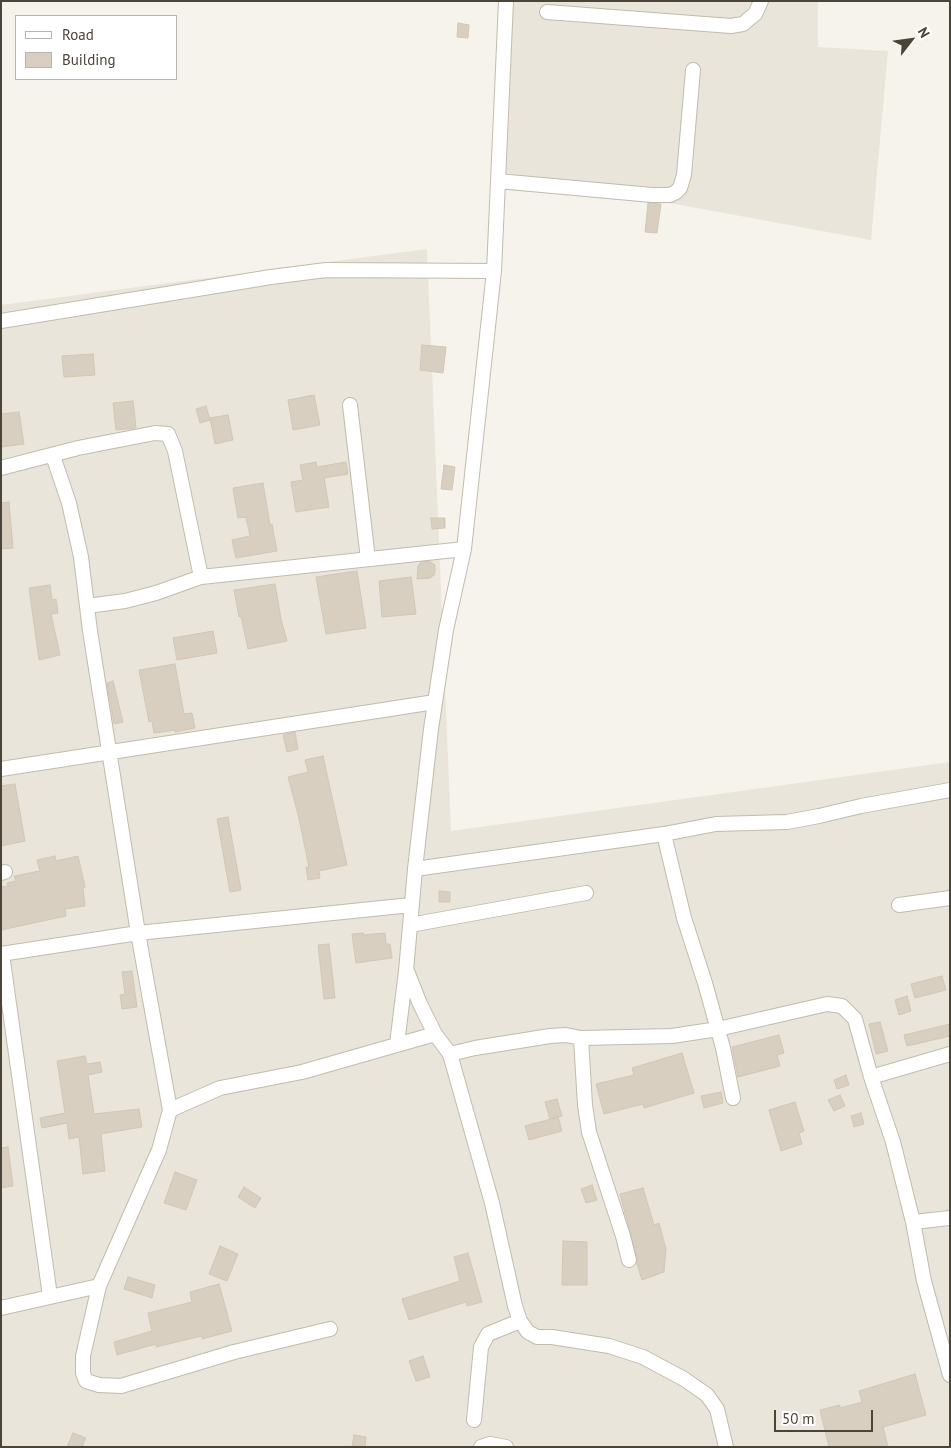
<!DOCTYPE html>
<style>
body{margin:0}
#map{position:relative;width:951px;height:1448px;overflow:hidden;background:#f6f3ec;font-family:"PT Sans",sans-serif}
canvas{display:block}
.frame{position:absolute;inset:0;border:2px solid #4b4439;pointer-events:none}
.legend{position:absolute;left:15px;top:15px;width:162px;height:65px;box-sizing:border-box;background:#fff;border:1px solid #b7b4b0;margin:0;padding:6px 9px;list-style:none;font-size:15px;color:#4b4439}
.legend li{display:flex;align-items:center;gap:10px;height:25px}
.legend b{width:25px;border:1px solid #b7b4b0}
.north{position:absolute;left:886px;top:15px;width:50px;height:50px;-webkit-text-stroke:4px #fff;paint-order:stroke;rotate:60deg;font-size:14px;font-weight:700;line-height:20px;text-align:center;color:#4b4439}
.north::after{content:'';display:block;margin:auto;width:18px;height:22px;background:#4b4439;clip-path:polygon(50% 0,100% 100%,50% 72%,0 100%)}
.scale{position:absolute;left:774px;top:1410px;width:99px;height:22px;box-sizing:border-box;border:2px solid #4b4439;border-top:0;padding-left:6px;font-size:15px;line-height:18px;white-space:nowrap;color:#4b4439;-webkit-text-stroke:4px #fff;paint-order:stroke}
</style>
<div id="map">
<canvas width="951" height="1448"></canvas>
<div class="frame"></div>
<ul class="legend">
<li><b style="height:6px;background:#fff"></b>Road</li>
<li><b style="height:14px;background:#d8cfc1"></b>Building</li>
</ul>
<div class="north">N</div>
<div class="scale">50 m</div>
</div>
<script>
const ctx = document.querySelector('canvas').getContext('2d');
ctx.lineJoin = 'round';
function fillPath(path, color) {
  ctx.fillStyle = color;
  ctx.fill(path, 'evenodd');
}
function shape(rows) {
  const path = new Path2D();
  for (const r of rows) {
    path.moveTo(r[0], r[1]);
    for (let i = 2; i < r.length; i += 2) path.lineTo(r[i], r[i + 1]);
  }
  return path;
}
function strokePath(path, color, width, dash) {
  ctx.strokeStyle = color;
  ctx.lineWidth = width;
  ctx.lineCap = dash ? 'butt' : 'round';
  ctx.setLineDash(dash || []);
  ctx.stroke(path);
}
fillPath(shape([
 [499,1,818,1,818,47,888,51,871,240,506,173],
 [427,249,451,831,950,762,950,1447,1,1447,1,305]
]), '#eae5da');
const building = shape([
 [458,23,469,25,468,38,457,37,458,23],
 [648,203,661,204,657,233,645,232,648,203],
 [422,345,446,347,443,373,420,370,422,345],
 [93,354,95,375,64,377,62,356,93,354],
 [314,395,320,425,293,430,288,400,314,395],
 [133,401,136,428,116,430,113,403,133,401],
 [206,406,210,420,200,423,196,409,206,406],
 [19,412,24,444,1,447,1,414,19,412],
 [228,415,233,440,215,444,210,418,228,415],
 [316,462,317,467,346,462,348,474,324,478,329,507,296,512,291,482,303,480,300,465,316,462],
 [444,465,455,467,452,490,441,489,444,465],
 [263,483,270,525,272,524,277,551,236,558,232,540,250,536,246,517,238,518,233,488,263,483],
 [9,502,13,548,1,549,1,503,9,502],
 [431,518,445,518,445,528,432,529,431,518],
 [421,562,429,561,435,565,435,570,434,575,430,578,417,579,418,566,421,562],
 [357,571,366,628,326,634,316,577,357,571],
 [411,577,416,614,382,617,379,581,411,577],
 [275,584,281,619,287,641,248,649,241,616,239,617,234,590,275,584],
 [50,585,52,600,56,599,58,613,51,614,60,655,39,660,29,588,50,585],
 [213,631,217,653,177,660,173,638,213,631],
 [175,664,184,714,192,713,195,728,175,732,175,730,154,733,152,721,149,722,139,670,175,664],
 [113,681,123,722,114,724,107,683,113,681],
 [295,732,298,749,287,752,283,735,295,732],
 [323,756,347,865,319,871,320,878,308,880,306,867,309,867,298,814,288,777,308,772,305,760,323,756],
 [15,784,25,841,1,846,1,786,15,784],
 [228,817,241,890,230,892,217,819,228,817],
 [55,856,56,861,78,856,85,887,83,888,85,906,65,909,66,916,1,930,1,887,8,886,7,883,16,881,14,876,40,871,37,860,55,856],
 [439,891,450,892,450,902,439,902,439,891],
 [363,933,363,935,385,933,386,944,390,944,392,958,356,963,352,934,363,933],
 [329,944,335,998,324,999,318,945,329,944],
 [132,971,137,1007,122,1009,120,995,125,994,122,972,132,971],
 [942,976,946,990,915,998,911,984,942,976],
 [907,996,911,1011,899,1015,895,1000,907,996],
 [880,1022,888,1051,876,1054,869,1024,880,1022],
 [950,1024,950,1036,907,1046,904,1035,950,1024],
 [779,1035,784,1053,777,1055,780,1066,738,1077,732,1047,779,1035],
 [682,1053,694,1093,644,1108,643,1104,604,1114,596,1084,634,1075,632,1068,682,1053],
 [85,1056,87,1064,100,1062,102,1072,88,1075,94,1114,139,1109,142,1127,101,1134,105,1171,83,1174,79,1137,69,1139,67,1123,42,1128,40,1118,65,1113,57,1061,85,1056],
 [846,1075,849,1085,837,1089,834,1080,846,1075],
 [721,1092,723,1103,704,1108,701,1096,721,1092],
 [840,1095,845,1106,834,1111,828,1100,840,1095],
 [557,1099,562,1116,550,1119,545,1102,557,1099],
 [795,1102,804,1131,799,1133,802,1144,781,1151,769,1110,795,1102],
 [861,1113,864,1124,854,1127,851,1116,861,1113],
 [558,1117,562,1131,529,1140,525,1126,558,1117],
 [8,1147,13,1186,1,1188,1,1148,8,1147],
 [175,1172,197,1180,186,1210,164,1203,175,1172],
 [592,1185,597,1200,586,1203,581,1189,592,1185],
 [244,1187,261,1198,255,1208,238,1197,244,1187],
 [643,1188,654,1225,659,1223,666,1249,664,1272,642,1280,637,1264,637,1258,620,1194,643,1188],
 [563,1241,587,1242,587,1285,562,1285,563,1241],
 [220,1246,238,1254,227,1281,209,1274,220,1246],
 [468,1253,482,1302,467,1306,466,1302,409,1320,402,1299,460,1281,454,1257,468,1253],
 [128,1277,155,1285,152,1298,124,1289,128,1277],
 [219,1284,232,1331,202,1339,202,1336,156,1347,156,1344,117,1355,114,1342,152,1331,148,1313,192,1302,190,1292,219,1284],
 [423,1356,430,1377,416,1381,409,1361,423,1356],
 [915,1374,926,1415,883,1427,888,1447,829,1447,820,1410,840,1405,840,1408,862,1402,859,1391,915,1374],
 [73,1433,86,1438,82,1447,67,1447,73,1433],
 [354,1435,366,1437,365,1447,352,1447,354,1435]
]);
fillPath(building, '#d8cfc1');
strokePath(building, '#d3c7b4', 1);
const street = shape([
 [547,12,731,26,743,24,750,18,755,14,761,1],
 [498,181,652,195,670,195,676,192,680,188,684,175,693,70],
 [1,321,271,277,326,270,494,271],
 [350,405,368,559],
 [53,456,69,503,81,557,90,631,138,933,170,1110],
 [1,468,78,448,155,433,168,434,175,451,201,577,464,549],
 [87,606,125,601,156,593,201,577],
 [1,769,435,702],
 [664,834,684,918,705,983,723,1048,733,1098],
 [415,869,664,834,716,824,787,822,819,816,861,806,950,790],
 [1,873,5,872],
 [899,905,950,898],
 [410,925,586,893],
 [1,954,138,933,411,905],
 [2,954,50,1296],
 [407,971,420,1004,435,1034,450,1054,492,1203,515,1306,520,1321,528,1332,537,1337,552,1337,609,1346,643,1357,684,1379,707,1395,717,1409,726,1447],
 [581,1038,585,1105,589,1132,623,1236,629,1260],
 [397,1044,406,971,415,869,431,729,446,630,464,549,494,271,506,1],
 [450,1054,475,1048,550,1036,566,1035,581,1038,672,1036,718,1029,827,1004,842,1006,855,1019,871,1077,893,1142,913,1222,924,1281,950,1375],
 [871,1077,950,1054],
 [913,1222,950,1218],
 [1,1308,99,1286],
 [330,1329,234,1352,121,1386,99,1385,86,1381,83,1373,83,1356,99,1286,159,1150,170,1110,220,1088,302,1072,435,1034],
 [474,1420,481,1347,488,1334,520,1321],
 [481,1447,490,1444,506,1447]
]);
strokePath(street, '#c2bbae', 16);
strokePath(street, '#fff', 14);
</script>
